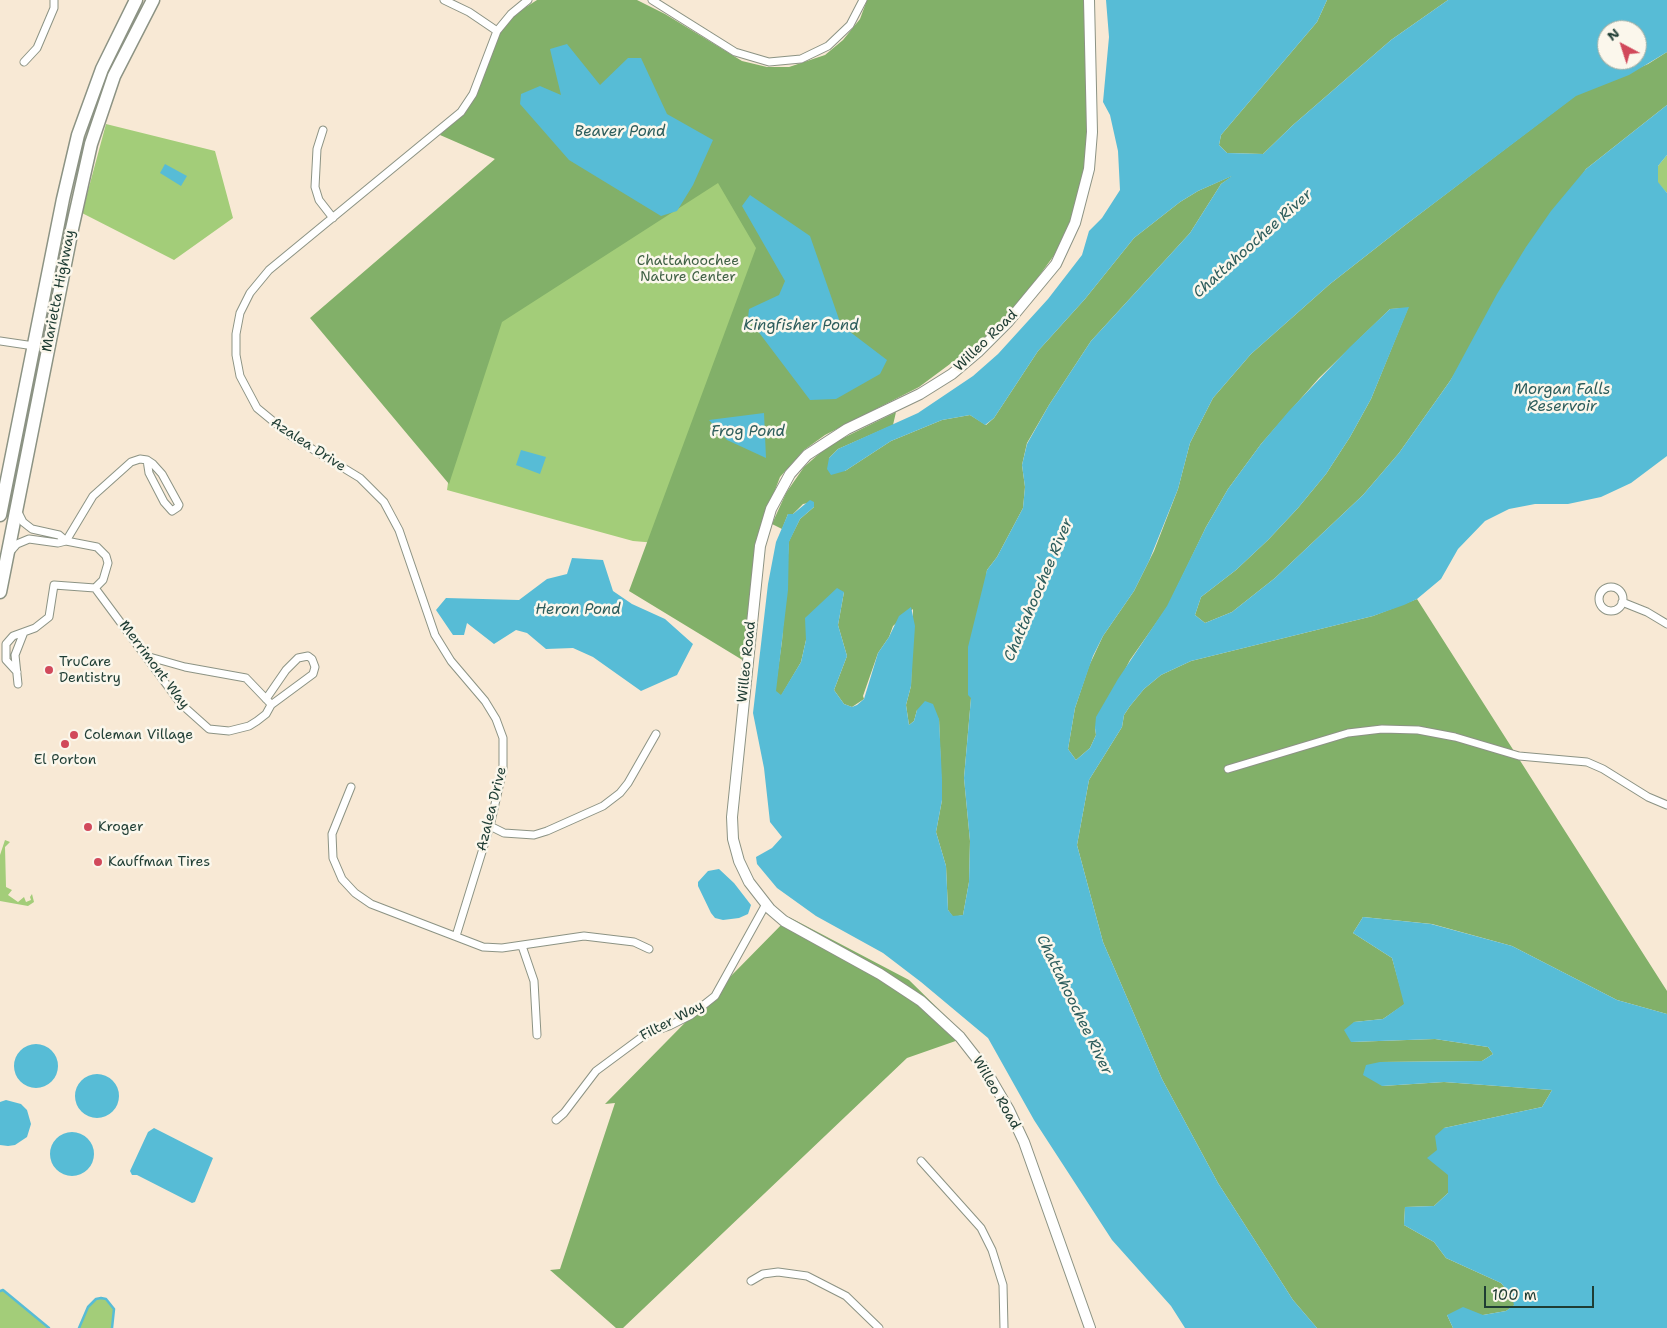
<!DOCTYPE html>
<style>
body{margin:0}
#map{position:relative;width:1667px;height:1328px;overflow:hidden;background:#f8e9d5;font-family:"Shantell Sans",sans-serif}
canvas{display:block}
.north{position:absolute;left:1597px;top:20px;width:50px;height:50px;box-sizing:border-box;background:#fbf7ec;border:1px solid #a3ada2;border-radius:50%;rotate:320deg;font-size:14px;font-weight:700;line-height:20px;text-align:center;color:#1f3d34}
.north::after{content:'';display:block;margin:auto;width:18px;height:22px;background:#d1495b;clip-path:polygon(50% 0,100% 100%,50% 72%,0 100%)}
.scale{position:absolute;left:1484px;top:1286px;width:110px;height:22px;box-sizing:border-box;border:2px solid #1f3d34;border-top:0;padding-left:6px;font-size:15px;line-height:18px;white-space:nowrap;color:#1f3d34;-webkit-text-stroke:4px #fbf7ec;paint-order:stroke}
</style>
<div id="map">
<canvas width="1667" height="1328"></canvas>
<div class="north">N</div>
<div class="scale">100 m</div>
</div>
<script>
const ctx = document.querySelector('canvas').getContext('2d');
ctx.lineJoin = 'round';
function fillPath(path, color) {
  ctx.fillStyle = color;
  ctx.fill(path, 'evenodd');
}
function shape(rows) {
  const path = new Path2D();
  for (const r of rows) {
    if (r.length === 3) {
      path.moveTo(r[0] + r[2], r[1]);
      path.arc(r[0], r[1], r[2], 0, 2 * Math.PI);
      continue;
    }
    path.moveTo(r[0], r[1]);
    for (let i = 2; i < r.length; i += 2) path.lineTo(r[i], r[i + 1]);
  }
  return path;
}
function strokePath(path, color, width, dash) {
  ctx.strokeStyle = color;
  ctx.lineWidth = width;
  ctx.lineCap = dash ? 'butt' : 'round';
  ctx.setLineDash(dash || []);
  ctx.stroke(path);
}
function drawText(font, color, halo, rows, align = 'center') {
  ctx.font = font + ' "Shantell Sans",sans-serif';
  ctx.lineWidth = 5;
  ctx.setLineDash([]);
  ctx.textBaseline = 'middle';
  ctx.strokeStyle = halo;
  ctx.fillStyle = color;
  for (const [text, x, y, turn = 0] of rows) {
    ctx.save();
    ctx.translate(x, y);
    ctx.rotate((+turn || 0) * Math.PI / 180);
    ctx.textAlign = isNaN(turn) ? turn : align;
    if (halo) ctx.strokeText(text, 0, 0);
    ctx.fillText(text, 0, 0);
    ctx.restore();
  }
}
fillPath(shape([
 [512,39,734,64,805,441,768,480,751,551,633,541,447,490],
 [106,124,215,151,233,218,174,260,82,213],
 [1667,155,1667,193,1658,183,1658,166],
 [5,840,10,842,5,847,6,887,12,890,8,895,18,902,24,897,26,902,31,900,30,897,32,894,34,902,28,906,0,901,0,855],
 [3,1290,49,1328,0,1328,0,1291],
 [96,1299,106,1299,114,1309,112,1328,79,1328,88,1307]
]), '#a3cd79');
fillPath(shape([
 [537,0,637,0,665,14,742,61,767,67,789,67,825,55,843,40,860,19,867,0,1085,0,1092,156,1074,213,1055,254,1028,291,989,335,919,387,825,435,804,450,780,477,769,506,749,664,629,591,756,248,718,183,502,322,449,484,310,318,495,159,440,135,470,102,491,46,512,16],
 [1327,0,1448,0,1391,40,1293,125,1263,154,1227,153,1219,145,1221,135,1317,22],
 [1667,52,1667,105,1586,169,1450,381,1399,453,1363,495,1275,578,1232,612,1205,623,1195,615,1201,597,1236,570,1268,540,1298,508,1326,474,1350,437,1371,399,1408,308,1390,309,1319,378,1261,444,1228,489,1206,527,1168,606,1130,660,1095,728,1096,735,1090,748,1076,760,1068,749,1075,708,1089,666,1103,636,1134,591,1154,551,1178,489,1190,443,1213,398,1251,354,1330,284,1404,226,1576,95,1648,64],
 [1236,174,1221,184,1190,233,1091,341,1049,405,1027,443,1022,465,1025,487,1023,508,997,557,987,570,971,698,964,778,970,841,969,882,963,915,953,917,948,910,946,866,936,832,942,800,939,719,917,710,914,721,909,725,906,705,911,686,913,609,893,626,889,637,878,653,863,696,864,699,852,707,844,704,834,690,847,656,838,625,844,592,807,622,806,640,801,662,781,696,775,691,782,641,789,541,800,519,814,507,814,502,803,504,793,514,788,514,782,529,772,524,786,493,804,467,829,445,896,412,893,425,838,449,829,458,845,471,891,441,942,420,970,415,986,425,994,418,1038,351,1085,299,1134,238,1180,202,1198,191],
 [1417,599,1667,991,1667,1014,1617,1000,1512,946,1432,924,1363,917,1353,933,1392,958,1405,1004,1383,1019,1354,1022,1351,1042,1435,1039,1488,1047,1493,1054,1482,1061,1380,1062,1382,1086,1444,1082,1552,1090,1542,1107,1444,1128,1448,1175,1448,1193,1434,1206,1405,1207,1404,1225,1434,1242,1446,1258,1501,1283,1512,1296,1515,1305,1506,1311,1483,1315,1447,1315,1453,1328,1317,1328,1293,1300,1218,1183,1162,1079,1103,942,1077,845,1089,780,1122,727,1124,715,1130,706,1144,689,1161,675,1191,661,1373,616],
 [789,917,909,980,967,1037,907,1058,623,1328,616,1328,550,1270,560,1269,615,1103,605,1104]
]), '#82b069');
fillPath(shape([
 [1106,0,1327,0,1317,22,1221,135,1219,145,1227,153,1263,154,1293,125,1391,40,1448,0,1667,0,1667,52,1629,75,1576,96,1404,226,1330,284,1251,354,1213,398,1190,443,1178,489,1149,561,1134,591,1103,636,1093,656,1075,708,1068,749,1076,760,1090,748,1096,735,1095,728,1096,717,1118,679,1167,606,1206,527,1228,489,1261,444,1289,411,1350,347,1390,309,1409,307,1371,399,1350,437,1326,474,1298,508,1268,540,1236,570,1201,597,1195,615,1205,623,1232,612,1275,578,1363,495,1399,453,1450,381,1497,294,1526,247,1551,211,1586,169,1667,105,1667,155,1658,166,1658,182,1667,193,1667,456,1631,483,1601,497,1568,504,1535,504,1509,509,1485,521,1458,549,1441,579,1417,599,1404,605,1373,616,1191,661,1161,675,1144,689,1130,706,1124,715,1122,727,1089,780,1077,845,1103,942,1162,1079,1218,1183,1293,1300,1317,1328,1185,1328,1171,1306,1112,1240,1034,1120,988,1038,921,982,883,953,816,916,777,888,757,864,756,857,772,848,782,837,770,822,764,768,753,713,768,584,776,542,788,514,793,514,810,500,814,502,814,507,800,519,789,542,788,590,776,691,781,695,801,662,806,640,805,618,837,588,844,592,838,625,847,656,834,690,844,704,852,707,857,705,864,699,878,653,889,637,899,616,911,607,915,626,911,686,906,705,909,725,914,721,917,710,925,701,933,704,939,719,942,780,942,800,936,832,946,866,948,910,953,916,963,915,969,882,970,841,964,778,971,698,968,695,968,647,987,570,997,557,1023,508,1025,487,1022,465,1027,444,1049,405,1091,341,1190,233,1221,184,1232,176,1198,191,1180,202,1134,238,1085,299,1038,351,994,418,985,425,970,415,942,420,891,441,845,471,831,475,827,469,829,458,838,449,918,413,973,376,998,354,1048,299,1082,255,1089,231,1102,218,1120,190,1118,151,1110,115,1103,102,1109,37],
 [1607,30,1637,30,1637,60,1607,60],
 [567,44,600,85,628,58,641,58,667,114,713,140,693,185,677,211,661,216,569,160,520,104,521,94,540,86,561,95,550,49],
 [165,164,187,176,181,186,160,173],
 [750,195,810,236,841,325,887,360,880,374,836,399,810,400,748,318,749,309,779,295,785,281,742,206],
 [764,413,766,458,727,440,709,420],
 [521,450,546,457,540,474,516,465],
 [572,558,603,560,613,591,632,604,665,619,693,644,677,675,641,691,593,657,573,648,546,649,527,633,516,630,494,644,467,623,464,635,453,635,436,610,446,598,519,600,547,579,567,574],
 [719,869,734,883,751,905,748,914,739,918,723,920,715,918,711,913,698,886,698,882,708,871],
 [1363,917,1431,924,1512,946,1617,1000,1667,1014,1667,1328,1453,1328,1447,1315,1463,1307,1483,1315,1506,1311,1514,1305,1512,1296,1501,1283,1446,1258,1434,1242,1404,1225,1405,1207,1434,1206,1448,1193,1448,1175,1427,1158,1437,1150,1435,1136,1444,1128,1542,1107,1552,1090,1444,1082,1382,1086,1363,1075,1366,1065,1380,1062,1482,1061,1493,1054,1488,1047,1435,1039,1351,1042,1344,1030,1354,1022,1383,1019,1404,1004,1392,958,1353,933],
 [36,1066,22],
 [97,1096,22],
 [6,1100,21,1104,27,1110,31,1124,27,1137,15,1145,8,1146,0,1145,0,1102],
 [154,1128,213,1158,195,1202,192,1203,137,1175,132,1175,130,1171,148,1132],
 [72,1154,22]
]), '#57bcd6');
strokePath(shape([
 [0,1291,3,1290,49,1328],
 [79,1328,88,1307,96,1299,101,1298,106,1299,114,1309,112,1328]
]), '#57bcd6', 2.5);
const street = shape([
 [444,0,469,12,497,31],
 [652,0,735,52,769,62,801,59,828,46,850,25,863,0],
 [24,62,37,48,54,8,54,0],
 [323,130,317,149,315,187,319,200,333,218],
 [0,341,34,346],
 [66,541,93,496,131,462,140,459,147,460,153,464,162,474,179,505,178,507,172,511,164,502,149,473,147,460],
 [10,552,17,544,29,539,58,543,66,541],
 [1611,599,12],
 [95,588,181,704,209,729,229,731,249,726,257,721,266,714,271,705,313,674,315,667,312,659,308,656,298,658,286,670,266,699],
 [1622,602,1647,612,1667,624],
 [146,656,185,667,246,678,269,702],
 [17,672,6,660,6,644,13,636,35,628,49,617,54,585,95,588,103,580,108,563,106,556,97,547,66,541,59,535,32,529,23,522,18,512],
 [18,684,15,655,24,632],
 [1228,769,1348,733,1382,729,1418,730,1455,737,1519,756,1587,762,1603,769,1648,797,1667,805],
 [351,787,332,834,333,858,342,879,355,893,371,904,483,947,502,948,584,936,634,942,649,949],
 [490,826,504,833,534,835,547,831,603,806,620,793,628,783,656,734],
 [456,936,490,826,503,769,503,738,496,719,485,701,451,661,435,635,399,530,384,502,360,478,291,436,257,408,240,376,236,355,236,334,240,313,250,293,269,270,461,112,473,94,497,31,511,14,528,0],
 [522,946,534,981,537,1035],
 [556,1120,564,1113,596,1071,646,1034,669,1026,691,1015,715,996,766,904],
 [921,1161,981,1228,992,1250,1003,1285,1004,1328],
 [751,1281,763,1274,778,1272,807,1276,846,1296,879,1328]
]);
const secondary = shape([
 [1089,0,1092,132,1089,169,1075,223,1056,264,1008,322,978,352,952,374,920,394,847,429,807,455,790,474,771,509,760,546,732,817,733,839,739,861,749,882,770,909,784,921,880,974,921,1001,960,1037,985,1069,1009,1110,1024,1142,1090,1328]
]);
const highway = shape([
 [0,515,63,199,78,135,102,69,136,0],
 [0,592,72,229,91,144,114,76,153,0]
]);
strokePath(street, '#8c9384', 9);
strokePath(secondary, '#8c9384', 12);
strokePath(highway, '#8c9384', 15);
strokePath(street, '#fff', 7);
strokePath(secondary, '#fff', 10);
strokePath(highway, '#fff', 12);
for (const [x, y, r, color] of [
 [49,670,5,"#d1495b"],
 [74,735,5,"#d1495b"],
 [65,744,5,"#d1495b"],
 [88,827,5,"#d1495b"],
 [98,862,5,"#d1495b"]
]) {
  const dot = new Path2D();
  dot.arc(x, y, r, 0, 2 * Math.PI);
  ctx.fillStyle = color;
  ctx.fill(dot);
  strokePath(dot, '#fbf7ec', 2);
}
drawText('14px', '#406145', '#fbf7ec', [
 ["Chattahoochee",688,261],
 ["Nature Center",688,277]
]);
drawText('14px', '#1f3d34', '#fbf7ec', [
 ["Marietta Highway",59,291,-79],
 ["Willeo Road",986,341,-44],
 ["Azalea Drive",308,445,33],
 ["Willeo Road",747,662,-84],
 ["Merrimont Way",154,665,53],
 ["Azalea Drive",492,809,-76],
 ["Filter Way",672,1021,-28],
 ["Willeo Road",996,1093,60]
]);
drawText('14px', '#1f3d34', '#fbf7ec', [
 ["TruCare",59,662],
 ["Dentistry",59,678],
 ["Coleman Village",84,735],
 ["El Porton",65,760,"center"],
 ["Kroger",98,827],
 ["Kauffman Tires",108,862]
], 'left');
drawText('italic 15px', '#2d5d5c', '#fbf7ec', [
 ["Beaver Pond",620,132],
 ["Chattahoochee River",1253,244,-42],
 ["Kingfisher Pond",801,326],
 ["Morgan Falls",1562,390],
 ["Reservoir",1562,407],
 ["Frog Pond",748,432],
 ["Chattahoochee River",1039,590,-67],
 ["Heron Pond",578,610],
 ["Chattahoochee River",1074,1005,64]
]);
</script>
